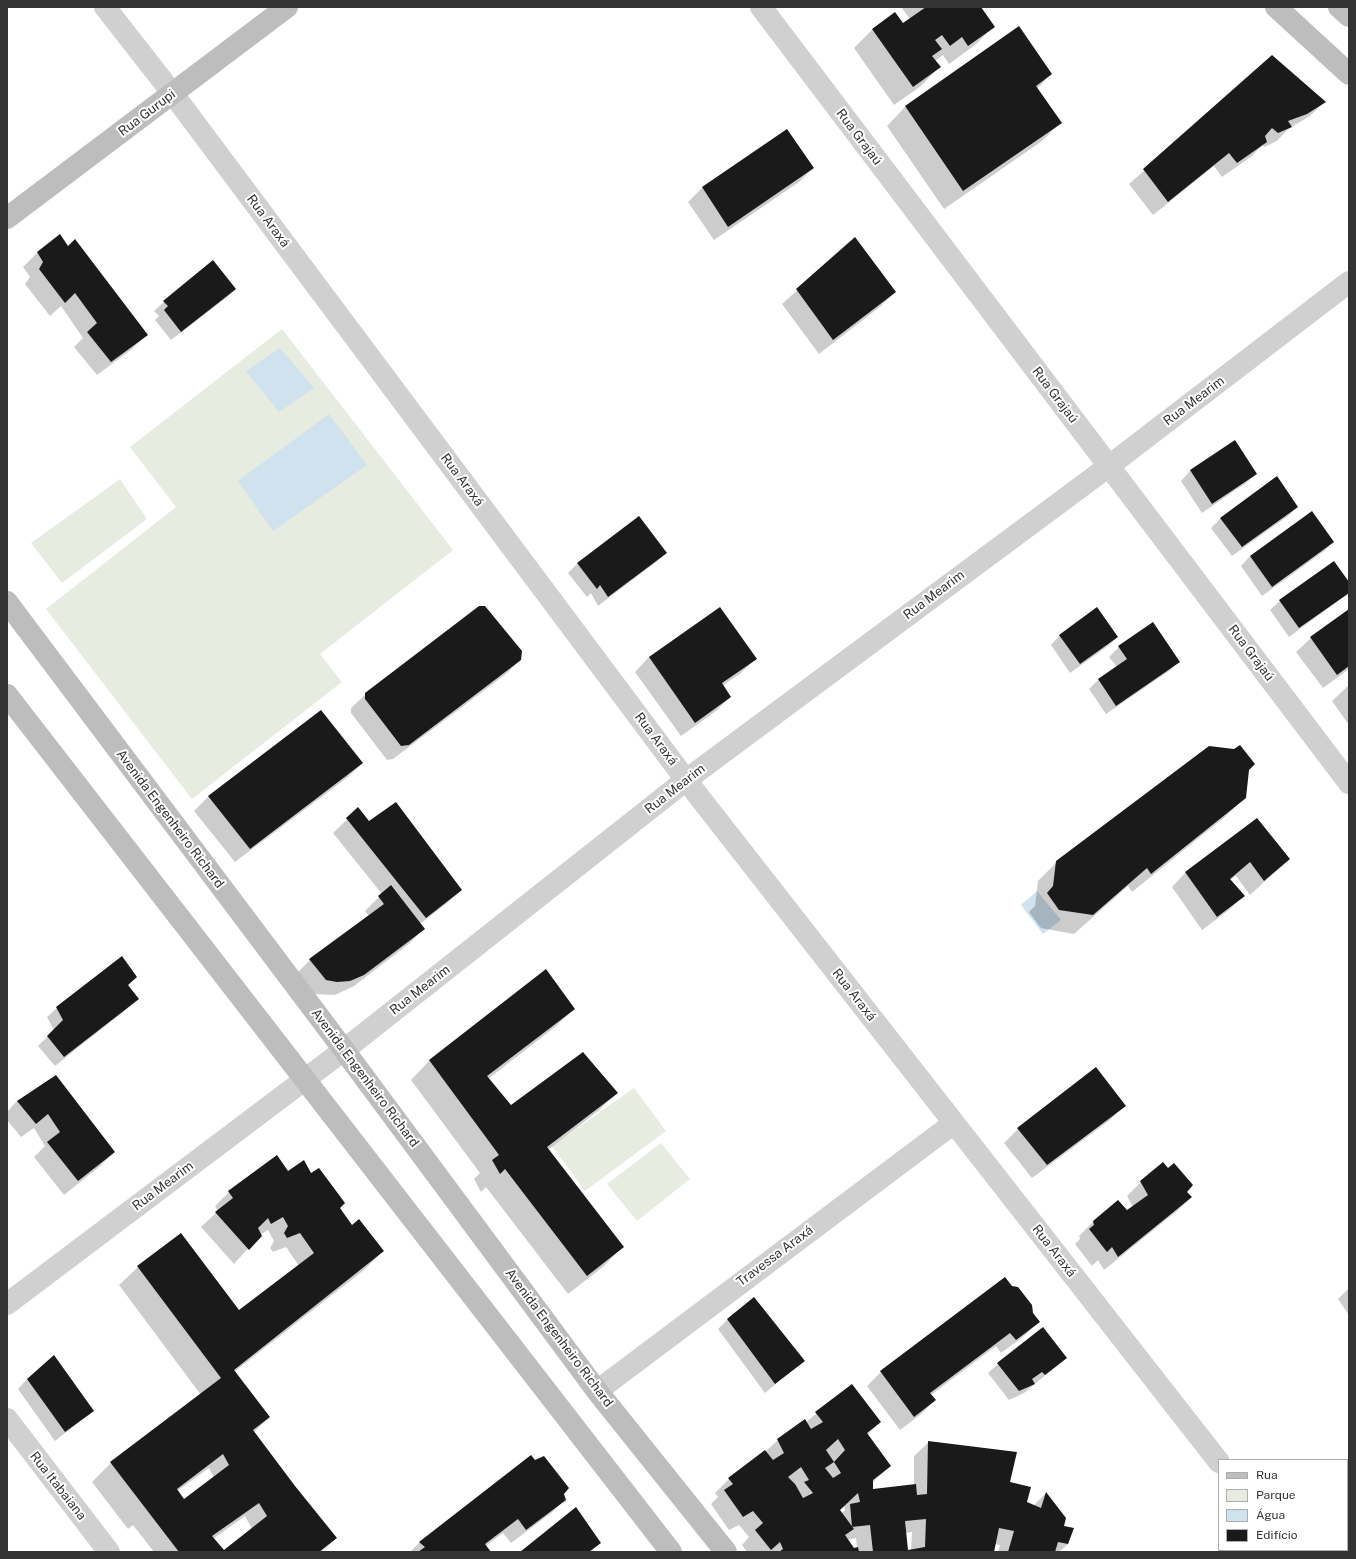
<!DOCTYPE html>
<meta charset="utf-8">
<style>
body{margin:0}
#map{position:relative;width:1356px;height:1559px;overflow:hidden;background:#fff;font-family:"Public Sans",sans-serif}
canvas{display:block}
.frame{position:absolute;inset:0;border:8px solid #333;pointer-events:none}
.legend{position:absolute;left:1218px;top:1459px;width:130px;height:92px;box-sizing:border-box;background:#fff;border:1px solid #adadad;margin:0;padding:5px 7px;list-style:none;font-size:12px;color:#333}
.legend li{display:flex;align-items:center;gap:8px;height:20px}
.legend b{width:20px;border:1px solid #adadad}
</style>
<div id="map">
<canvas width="1356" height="1559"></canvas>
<div class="frame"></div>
<ul class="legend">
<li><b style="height:5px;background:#bdbdbd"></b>Rua</li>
<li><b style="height:11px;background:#e6ecdf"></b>Parque</li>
<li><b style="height:11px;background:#cfe2ee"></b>Água</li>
<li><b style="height:11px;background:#1a1a1a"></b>Edifício</li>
</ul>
</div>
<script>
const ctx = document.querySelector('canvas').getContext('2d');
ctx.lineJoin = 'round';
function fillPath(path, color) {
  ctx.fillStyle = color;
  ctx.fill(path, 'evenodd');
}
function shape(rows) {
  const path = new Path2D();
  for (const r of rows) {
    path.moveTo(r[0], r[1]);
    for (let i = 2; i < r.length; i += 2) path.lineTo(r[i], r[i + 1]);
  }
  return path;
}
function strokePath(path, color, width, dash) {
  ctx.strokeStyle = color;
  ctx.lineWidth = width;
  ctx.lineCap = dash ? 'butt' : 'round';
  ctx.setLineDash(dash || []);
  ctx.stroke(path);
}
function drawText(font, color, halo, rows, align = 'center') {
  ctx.font = font + ' "Public Sans",sans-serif';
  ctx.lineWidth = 4;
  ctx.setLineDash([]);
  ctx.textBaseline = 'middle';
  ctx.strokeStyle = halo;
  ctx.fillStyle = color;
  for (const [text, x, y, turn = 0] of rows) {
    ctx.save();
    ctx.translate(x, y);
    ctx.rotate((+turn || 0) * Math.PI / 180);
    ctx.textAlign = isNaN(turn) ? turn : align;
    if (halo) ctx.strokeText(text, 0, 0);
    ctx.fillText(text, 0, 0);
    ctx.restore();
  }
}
fillPath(shape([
 [282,329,453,550,320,654,342,682,192,799,46,609,176,507,130,447],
 [120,479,147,519,62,583,31,543],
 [634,1088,666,1131,585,1191,552,1146],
 [661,1143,690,1179,637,1221,607,1184]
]), '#e6ecdf');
fillPath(shape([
 [280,348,314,388,279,412,246,371],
 [329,414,367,465,273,531,238,481],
 [1037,891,1061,920,1043,934,1021,905]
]), '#cfe2ee');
fillPath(shape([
 [901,7,980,7,994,26,975,45,949,64,943,55,935,61,939,67,921,86,894,105,854,48,872,30,895,13,903,24,910,19],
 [1019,28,1051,74,1037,89,1060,123,1042,141,944,209,887,126,905,107],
 [1272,57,1324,102,1310,116,1288,129,1277,141,1264,147,1262,145,1252,156,1222,177,1214,166,1153,215,1129,184],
 [787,130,813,168,799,182,714,240,688,202,702,188],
 [60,236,68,247,146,335,132,349,97,375,74,347,83,338,61,306,50,316,25,284,30,277,23,267,37,253],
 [855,238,895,292,881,306,819,354,782,304],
 [235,289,226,298,171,340,155,320,159,316,154,311,164,302],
 [1235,442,1256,474,1246,483,1202,513,1181,481,1190,471],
 [1297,507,1288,516,1232,556,1211,528,1221,518],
 [1311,513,1333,542,1323,552,1262,596,1241,566,1250,556],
 [639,518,666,553,656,562,598,606,591,593,587,597,568,573,577,564],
 [1334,562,1349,584,1349,593,1289,637,1270,610,1280,601],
 [719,608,755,659,741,673,722,686,730,697,716,711,681,736,635,672,649,657],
 [1349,610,1349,669,1323,688,1296,652,1311,638],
 [1153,624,1179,661,1169,671,1106,714,1089,689,1098,680,1117,667,1109,657,1119,647],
 [1060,635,1117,637,1108,646,1070,673,1051,645],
 [520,660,506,674,393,759,387,760,351,713,351,708,366,694],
 [1349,685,1349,725,1332,701],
 [320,712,362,763,348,777,235,862,194,811,208,797],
 [1248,770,1245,797,1226,816,1132,892,1128,886,1074,934,1041,928,1029,912,1035,906,1038,881,1057,862],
 [358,809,369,822,461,890,446,904,420,924,424,928,410,943,354,986,335,995,312,994,296,974,310,960,369,916,365,911,382,894,333,833],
 [1257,819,1289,859,1250,895,1236,876,1230,880,1243,896,1229,910,1202,930,1172,887,1186,872],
 [546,970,574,1009,555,1027,488,1079,511,1106,617,1093,598,1111,548,1150,622,1247,604,1266,568,1294,486,1187,481,1192,474,1179,480,1173,411,1080,429,1061],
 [136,977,127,986,137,999,128,1008,55,1066,38,1046,54,1030,47,1017,57,1008],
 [56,1076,114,1152,99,1167,64,1195,34,1157,45,1146,34,1128,21,1137,7,1120,7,1112,17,1101],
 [1124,1105,1110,1120,1032,1178,1004,1143,1018,1129],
 [287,1173,311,1174,350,1224,383,1251,364,1270,234,1372,269,1417,254,1432,294,1487,335,1538,321,1552,154,1552,133,1525,128,1529,92,1482,111,1463,201,1395,119,1285,138,1267,239,1312,299,1266,286,1247,273,1252,270,1248,274,1241,268,1230,260,1235,234,1264,201,1227,218,1211,215,1206,229,1192],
 [209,1468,214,1478,183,1501,177,1491],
 [245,1516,252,1529,224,1551,213,1539],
 [1141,1182,1186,1192,1191,1197,1177,1211,1104,1270,1098,1260,1092,1266,1075,1244,1080,1239,1079,1236,1093,1222,1127,1211,1133,1207,1127,1196],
 [1011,1287,1038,1322,1024,1336,1001,1353,996,1346,931,1395,935,1400,920,1415,900,1430,867,1386,881,1372],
 [1349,1288,1349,1315,1338,1299],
 [728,1319,803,1361,765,1393,718,1329],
 [1066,1358,1024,1393,1009,1400,988,1373,998,1364],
 [27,1379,93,1411,55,1441,18,1389],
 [852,1385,880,1422,867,1435,890,1466,872,1483,872,1490,914,1486,914,1456,929,1442,1009,1482,1025,1503,1033,1506,1046,1493,1063,1527,1073,1529,1068,1544,1059,1552,998,1552,1000,1545,994,1544,993,1552,747,1552,742,1545,749,1537,739,1525,729,1530,711,1504,718,1497,715,1493,729,1479,765,1452,778,1440,806,1422],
 [844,1506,845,1510,841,1514,839,1510],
 [912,1532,911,1550,907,1551,906,1533],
 [856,1538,857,1548,854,1549,847,1540],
 [530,1456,563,1493,565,1500,550,1514,511,1543,503,1533,486,1546,490,1552,410,1552,419,1543]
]), '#0003');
fillPath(shape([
 [926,7,981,7,995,27,968,46,962,37,950,46,942,35,935,40,942,49,932,56,941,67,913,87,872,29,895,12,903,23],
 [1019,26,1052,74,1036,86,1062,123,963,191,905,106],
 [1272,55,1326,102,1307,114,1288,121,1292,127,1278,133,1272,128,1265,136,1267,142,1237,163,1229,153,1168,202,1143,169],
 [787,129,814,168,728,227,702,187],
 [60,234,68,246,75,239,148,335,111,362,87,332,97,323,75,293,65,303,39,269,43,262,37,252],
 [855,237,896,292,833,340,796,289],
 [213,260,236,289,181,332,164,310,168,306,163,301],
 [1235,440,1257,474,1212,504,1190,470],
 [1277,476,1298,507,1242,547,1220,518],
 [1312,511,1334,542,1272,587,1250,556],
 [639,516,667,553,608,597,600,585,597,589,577,563],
 [1334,561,1349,582,1349,593,1299,628,1279,600],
 [479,606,485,606,522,651,521,660,409,745,401,746,365,699,365,693],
 [720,607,757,659,722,683,731,697,695,723,649,657],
 [1097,607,1118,637,1080,664,1059,635],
 [1349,609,1349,666,1337,675,1310,637],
 [1153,622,1180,662,1116,706,1098,679,1127,659,1118,646],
 [321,710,363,763,250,849,208,796],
 [1240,745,1255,764,1249,770,1246,798,1151,874,1147,868,1093,915,1059,910,1047,893,1053,886,1056,861,1209,746,1234,749],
 [396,802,462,890,426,918,346,818,358,807,369,821],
 [1257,818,1290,859,1264,881,1250,862,1230,879,1245,896,1217,917,1185,872],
 [391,885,425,929,364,975,350,981,337,982,326,980,309,959,384,904,378,896],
 [122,956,137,977,128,985,139,999,64,1057,47,1036,63,1020,56,1007],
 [546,969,575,1009,487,1076,511,1105,583,1052,618,1093,547,1147,624,1247,587,1276,505,1169,500,1174,492,1160,499,1155,429,1060],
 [1096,1067,1126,1106,1047,1165,1017,1128],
 [56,1075,115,1152,78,1181,47,1142,60,1132,48,1114,36,1124,17,1101],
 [277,1155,288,1171,304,1160,311,1173,319,1168,345,1203,340,1208,352,1225,359,1219,384,1251,234,1370,270,1417,253,1430,295,1486,337,1538,319,1552,179,1552,110,1462,221,1378,137,1266,181,1233,239,1310,314,1253,300,1233,287,1238,284,1233,288,1226,283,1217,271,1224,268,1218,258,1228,262,1236,249,1250,215,1212,233,1198,228,1191],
 [223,1454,229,1465,184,1499,177,1489],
 [259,1503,267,1516,224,1550,212,1536],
 [1163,1162,1168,1168,1174,1163,1193,1185,1187,1192,1192,1197,1118,1257,1112,1247,1107,1252,1089,1229,1094,1225,1093,1221,1118,1200,1127,1210,1148,1195,1140,1181],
 [1005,1277,1012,1286,1018,1287,1032,1305,1033,1313,1040,1322,1016,1340,1010,1333,930,1393,936,1400,914,1417,880,1371],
 [754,1297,805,1361,775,1384,727,1319],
 [1043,1327,1067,1358,1045,1375,1042,1372,1032,1379,1035,1384,1019,1391,997,1363],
 [54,1355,94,1411,65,1432,27,1379],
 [852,1384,881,1422,867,1433,891,1466,873,1480,873,1489,916,1484,917,1495,927,1494,928,1441,1017,1452,1010,1482,1031,1487,1027,1502,1041,1508,1046,1492,1066,1518,1064,1526,1074,1528,1068,1544,1058,1542,1055,1552,1008,1552,1014,1531,999,1528,994,1552,873,1552,870,1525,852,1527,850,1504,860,1502,858,1493,840,1510,854,1529,845,1535,854,1548,858,1547,859,1552,779,1552,783,1549,780,1542,771,1550,755,1530,763,1523,753,1511,743,1517,724,1490,733,1484,728,1478,765,1450,773,1460,784,1453,777,1439,805,1419,811,1429,823,1422,815,1412],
 [838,1439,845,1450,834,1462,841,1473,833,1478,825,1468,834,1462,826,1450],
 [801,1467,809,1480,804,1482,813,1493,803,1498,795,1484,788,1477],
 [926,1519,925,1547,908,1550,905,1521],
 [531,1455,535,1460,544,1456,569,1488,564,1494,566,1500,526,1530,518,1519,485,1544,491,1552,418,1552,425,1547,419,1542],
 [576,1507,601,1543,589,1552,520,1552]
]), '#1a1a1a');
strokePath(shape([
 [105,7,173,94,686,780,1219,1462],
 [761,7,1349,783],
 [7,1304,344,1050,686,780,1109,466,1349,282],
 [597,1391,954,1123],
 [7,1419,109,1552]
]), '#d0d0d0', 22);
strokePath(shape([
 [1276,7,1349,74],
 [1339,7,1349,16],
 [7,218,287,7],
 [7,602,344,1050,597,1391,726,1552],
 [7,695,671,1552],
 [1347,1494,1349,1493],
 [1328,1550,1329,1552],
 [1249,1552,1249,1550],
 [1347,1552,1349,1550]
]), '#bdbdbd', 22);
drawText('13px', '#333', '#fff', [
 ["Rua Gurupi",147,113,-37],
 ["Rua Grajaú",859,137,53],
 ["Rua Araxá",268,221,53],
 ["Rua Grajaú",1055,395,53],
 ["Rua Mearim",1194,401,-37],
 ["Rua Araxá",462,480,53],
 ["Rua Mearim",934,595,-37],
 ["Rua Grajaú",1251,653,53],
 ["Rua Araxá",656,739,53],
 ["Rua Mearim",675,789,-38],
 ["Avenida Engenheiro Richard",170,819,53],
 ["Rua Mearim",420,990,-38],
 ["Rua Araxá",854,995,52],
 ["Avenida Engenheiro Richard",365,1078,53],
 ["Rua Mearim",163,1186,-37],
 ["Rua Araxá",1054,1251,52],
 ["Travessa Araxá",775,1256,-37],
 ["Avenida Engenheiro Richard",559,1338,53],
 ["Rua Itabaiana",58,1486,52]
]);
</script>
